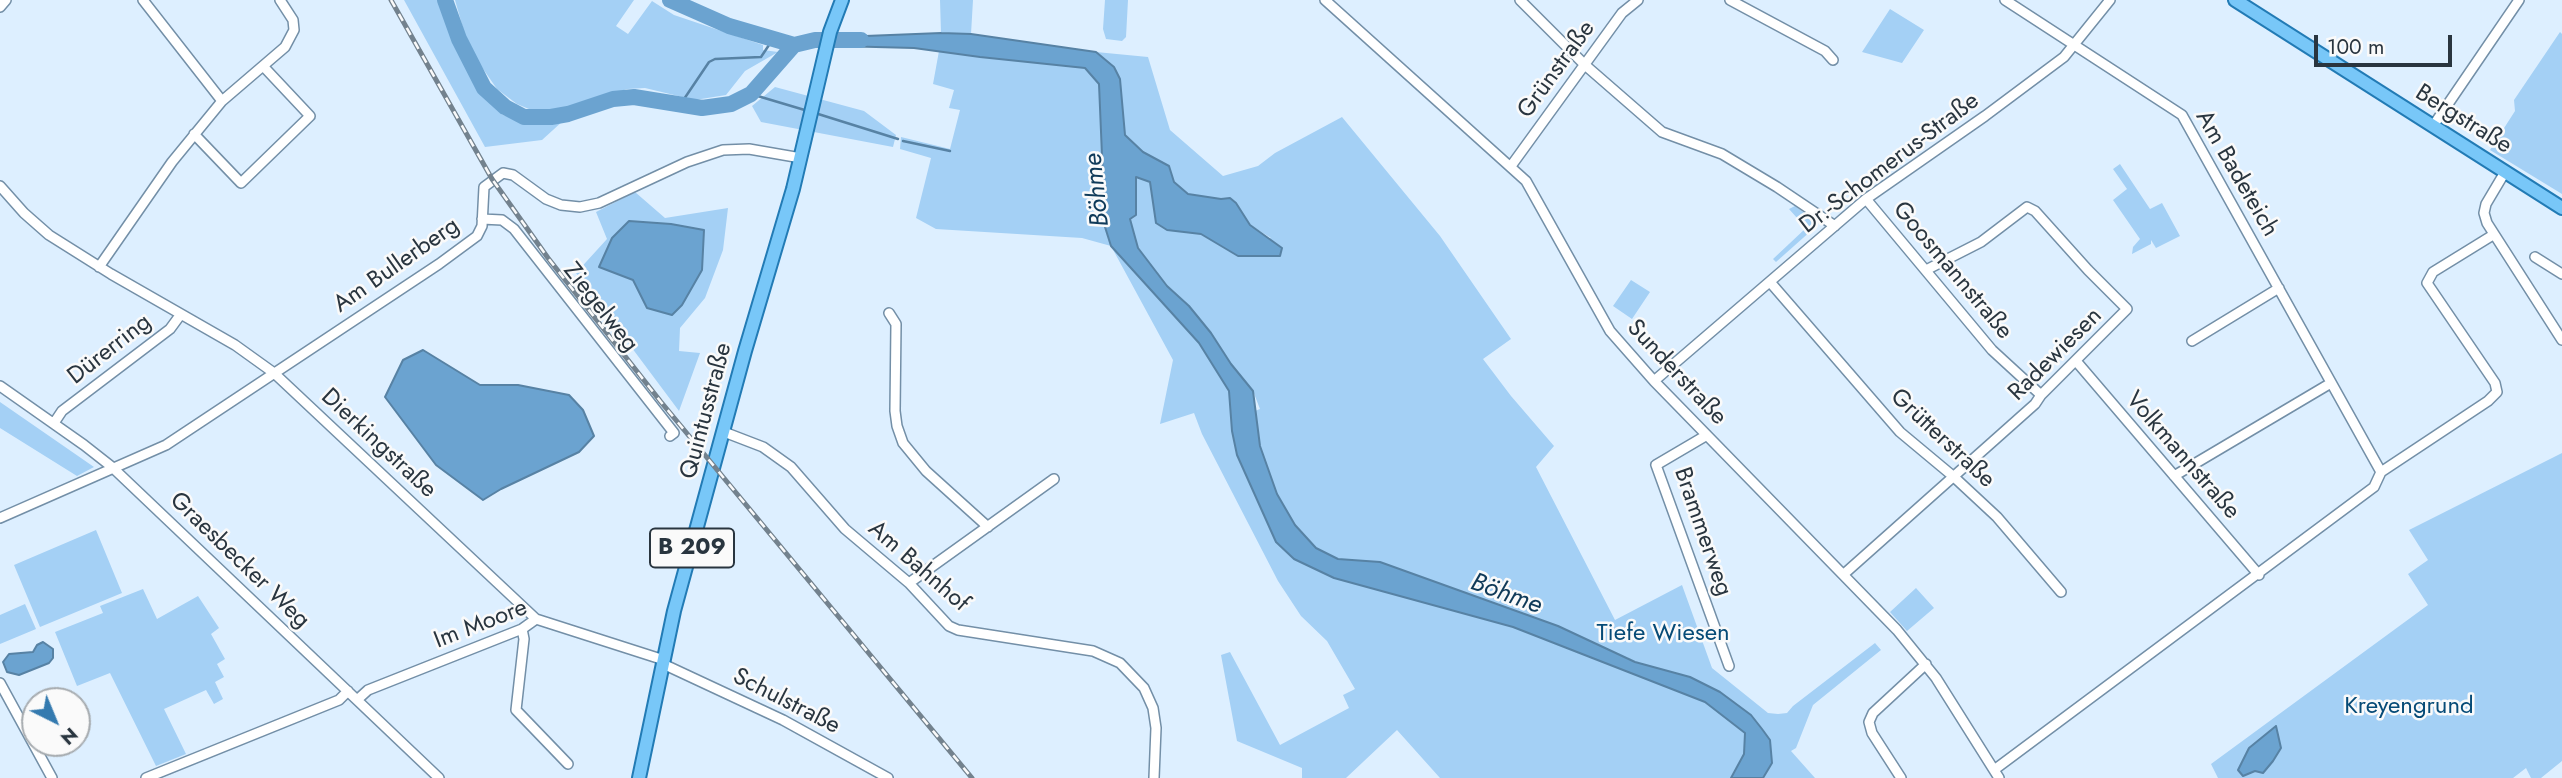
<!DOCTYPE html>
<meta charset="utf-8">
<style>
body{margin:0}
#map{position:relative;width:2562px;height:778px;overflow:hidden;background:#ddefff;font-family:Jost,sans-serif}
canvas{display:block}
.north{position:absolute;left:21px;top:687px;width:70px;height:70px;box-sizing:border-box;background:#fafafa;border:2px solid #a6abaf;border-radius:50%;rotate:137deg;font-size:19px;font-weight:700;line-height:28px;text-align:center;color:#29353f}
.north::after{content:'';display:block;margin:auto;width:24px;height:32px;background:#347aaf;clip-path:polygon(50% 0,100% 100%,50% 72%,0 100%)}
.scale{position:absolute;left:2314px;top:35px;width:138px;height:32px;box-sizing:border-box;border:4px solid #29353f;border-top:0;padding-left:9px;font-size:21px;line-height:24px;white-space:nowrap;color:#29353f;-webkit-text-stroke:5px #fafafa;paint-order:stroke}
</style>
<div id="map">
<canvas width="2562" height="778"></canvas>
<div class="north">N</div>
<div class="scale">100 m</div>
</div>
<script>
const ctx = document.querySelector('canvas').getContext('2d');
ctx.lineJoin = 'round';
function fillPath(path, color) {
  ctx.fillStyle = color;
  ctx.fill(path, 'evenodd');
}
function shape(rows) {
  const path = new Path2D();
  for (const r of rows) {
    path.moveTo(r[0], r[1]);
    for (let i = 2; i < r.length; i += 2) path.lineTo(r[i], r[i + 1]);
  }
  return path;
}
function strokePath(path, color, width, dash) {
  ctx.strokeStyle = color;
  ctx.lineWidth = width;
  ctx.lineCap = dash ? 'butt' : 'round';
  ctx.setLineDash(dash || []);
  ctx.stroke(path);
}
function drawText(font, color, halo, rows, align = 'center') {
  ctx.font = font + ' Jost,sans-serif';
  ctx.lineWidth = 5;
  ctx.setLineDash([]);
  ctx.textBaseline = 'middle';
  ctx.strokeStyle = halo;
  ctx.fillStyle = color;
  for (const [text, x, y, turn = 0] of rows) {
    ctx.save();
    ctx.translate(x, y);
    ctx.rotate((+turn || 0) * Math.PI / 180);
    ctx.textAlign = isNaN(turn) ? turn : align;
    if (halo) ctx.strokeText(text, 0, 0);
    ctx.fillText(text, 0, 0);
    ctx.restore();
  }
}
fillPath(shape([
 [404,0,440,0,456,44,482,95,503,115,530,124,564,120,542,140,485,147],
 [455,0,634,0,616,26,628,34,652,1,674,15,763,45,763,50,778,52,745,71,726,95,695,100,645,88,627,89,557,111,529,109,517,104,497,89,479,63,465,35],
 [940,0,973,0,971,34,941,33],
 [1105,0,1128,0,1126,37,1122,41,1106,39,1103,29],
 [1890,9,1924,30,1902,63,1862,52],
 [2560,32,2562,34,2562,194,2490,150,2515,111,2514,100],
 [939,51,980,57,1085,68,1100,84,1105,227,1111,246,1199,343,1229,391,1232,431,1237,455,1276,542,1334,578,1513,627,1705,702,1745,733,1744,754,1731,778,1440,778,1397,730,1346,778,1302,778,1302,768,1237,741,1221,655,1230,652,1280,745,1349,708,1343,695,1355,689,1327,641,1301,616,1278,581,1202,434,1194,413,1160,424,1173,360,1111,246,1082,238,936,229,916,218,931,158,900,149,901,137,950,149,960,110,949,108,954,90,933,84],
 [1096,52,1148,57,1170,130,1223,176,1258,166,1275,153,1342,117,1440,236,1511,339,1483,359,1511,396,1554,446,1536,467,1615,620,1682,585,1712,668,1768,713,1778,714,1787,713,1793,706,1875,643,1881,650,1813,705,1796,748,1791,751,1815,778,1763,778,1772,763,1770,741,1762,729,1751,715,1690,677,1635,662,1558,626,1380,562,1338,559,1316,548,1295,525,1277,495,1260,446,1255,411,1260,409,1253,391,1231,364,1211,333,1189,306,1167,286,1138,248,1130,219,1136,215,1136,176,1150,182,1156,223,1167,230,1201,234,1217,242,1271,238,1250,225,1240,213,1221,199,1188,194,1174,182,1169,166,1143,152,1125,135,1120,79],
 [775,87,864,111,896,135,893,147,761,122,752,106],
 [2120,164,2150,209,2162,203,2180,236,2156,248,2151,240,2151,244,2132,254,2133,247,2140,239,2113,200,2127,189,2113,169],
 [635,192,665,218,728,208,723,250,705,298,680,328,679,351,700,353,679,411,576,273,607,239,596,212],
 [1795,206,1810,217,1813,224,1812,230,1776,262,1773,259,1806,228,1789,209],
 [1631,280,1650,292,1632,319,1613,306],
 [0,402,94,467,77,476,0,428],
 [2562,453,2562,761,2541,778,2531,778,2526,768,2513,778,2218,778,2211,764,2428,605,2408,574,2428,560,2409,530],
 [96,530,122,593,40,627,14,565],
 [1916,588,1934,608,1907,631,1890,612],
 [143,589,157,619,198,596,219,628,211,634,225,659,217,664,224,677,215,682,223,699,214,704,206,690,164,709,186,754,156,766,110,673,77,686,55,632,103,613,100,606],
 [25,604,36,629,0,644,0,615]
]), '#a4d0f5');
const water = shape([
 [941,33,971,34,1096,52,1114,67,1120,79,1125,135,1143,152,1169,166,1174,182,1188,194,1221,199,1230,198,1236,203,1250,225,1282,248,1280,256,1238,256,1201,234,1167,230,1156,223,1150,182,1136,177,1136,215,1130,219,1138,248,1167,286,1189,306,1211,333,1231,364,1253,391,1260,446,1277,494,1295,525,1316,548,1338,559,1380,562,1558,626,1635,662,1690,677,1720,692,1751,715,1762,729,1770,740,1772,763,1763,778,1731,778,1744,754,1745,733,1705,702,1513,627,1334,578,1294,559,1276,542,1237,455,1232,431,1229,391,1199,343,1111,246,1105,227,1099,84,1085,68,980,57,914,48,837,46,840,37,941,33],
 [629,221,671,224,704,230,702,270,682,305,672,315,647,308,633,280,599,267,612,238,629,221],
 [423,350,480,385,518,385,569,395,583,410,594,436,579,452,501,489,483,500,436,465,385,397,403,360,423,350],
 [43,642,53,649,53,658,49,663,19,675,7,672,3,662,9,654,33,652,37,645,43,642],
 [2276,726,2281,748,2273,761,2263,773,2255,771,2243,776,2238,770,2249,748,2276,726]
]);
fillPath(water, '#6ba3d0');
strokePath(water, '#5782a4', 2);
strokePath(shape([
 [751,94,808,111],
 [680,105,709,62,715,59,761,57,773,39],
 [815,113,898,139],
 [903,141,950,151]
]), '#5782a4', 2.5);
strokePath(shape([
 [445,0,459,39,484,88,505,107,524,117,551,117,568,114,613,99,634,97,702,108,731,104,751,94,794,45,815,40,861,40],
 [670,0,729,26,794,45]
]), '#6ba3d0', 16);
const minor = shape([
 [143,0,222,101],
 [1325,0,1526,181,1610,331,1654,381,1897,630,1936,678,1999,778],
 [1520,0,1585,65,1662,132,1722,154,1777,187,1835,226],
 [1730,0,1825,51,1833,60],
 [2005,0,2182,115,2381,472],
 [0,7,6,0],
 [2433,126,2519,0],
 [194,134,241,183,310,116,263,66],
 [1511,166,1622,13,1638,0],
 [2505,172,2486,204,2484,213,2487,223,2562,340],
 [0,186,24,213,49,235,111,274,235,345,274,373,536,619],
 [1866,199,1992,350,2041,395],
 [482,219,502,220,514,229,674,433,670,436],
 [2535,257,2562,274],
 [99,267,172,162,222,101,285,47,294,30,293,20,280,0],
 [1770,282,1900,432,1954,477,1997,517,2061,592],
 [889,313,896,324,895,411,897,426,903,443,926,471,988,527],
 [2192,341,2279,288],
 [2076,361,2259,575],
 [1654,381,1866,199,1985,116,2064,57,2110,0],
 [0,386,84,445,112,467,439,778],
 [54,423,62,411,170,329,181,314],
 [724,432,763,447,791,467,845,529,909,583,949,626,958,630,1093,651,1120,663,1144,688,1153,708,1156,728,1154,778],
 [1707,435,1656,465,1729,666],
 [2381,472,2488,401,2497,392,2495,383,2427,283,2433,272,2493,235],
 [2174,476,2331,383],
 [0,518,166,445,439,264,477,236,482,226,484,187,503,173,513,175,546,199,561,205,580,207,599,203,687,162,723,150,749,149,801,158],
 [1844,574,2035,404,2041,395,2127,309,2088,270,2035,211,2027,207,1981,242,1926,270],
 [909,583,1054,479],
 [536,619,664,660],
 [522,629,524,639,516,710,568,764],
 [663,664,783,720,888,778],
 [0,683,52,778],
 [357,700,368,690,522,629,536,619],
 [1994,770,2374,487,2381,472],
 [146,778,339,700,348,691],
 [1901,778,1872,733,1869,722,1873,713,1926,664]
]);
const major = shape([
 [2235,0,2562,208],
 [639,778,674,611,745,351,793,189,830,32,842,0]
]);
strokePath(minor, '#738fa7', 12);
strokePath(major, '#227bb5', 16);
strokePath(minor, '#fff', 9);
strokePath(major, '#78c7f8', 12);
const rail = shape([
 [391,0,492,179,548,258,661,402,972,778]
]);
strokePath(rail, '#73828e', 5);
strokePath(rail, '#fafafa', 2.5, [8]);
for (const [x, y, w] of [
 [692,548,84]
]) {
  const box = new Path2D();
  box.roundRect(x - w / 2, y - 19.5, w, 39, 5);
  ctx.fillStyle = '#fafafa';
  ctx.fill(box);
  strokePath(box, '#29353f', 2);
}
drawText('bold 23px', '#29353f', null, [
 ["B 209",692,548]
]);
drawText('24px', '#29353f', '#fafafa', [
 ["Grünstraße",1557,70,-54],
 ["Bergstraße",2463,120,32],
 ["Dr.-Schomerus-Straße",1890,164,-37],
 ["Am Badeteich",2236,174,60],
 ["Am Bullerberg",397,266,-35],
 ["Goosmannstraße",1952,271,50],
 ["Ziegelweg",600,308,52],
 ["Dürerring",110,350,-38],
 ["Radewiesen",2056,355,-45],
 ["Sunderstraße",1676,373,47],
 ["Quintusstraße",707,411,-75],
 ["Grütterstraße",1942,439,43],
 ["Dierkingstraße",378,444,43],
 ["Volkmannstraße",2182,456,49],
 ["Brammerweg",1702,532,71],
 ["Graesbecker Weg",239,561,44],
 ["Am Bahnhof",918,567,41],
 ["Im Moore",481,625,-21],
 ["Schulstraße",786,702,27]
]);
drawText('24px', '#064b77', '#fafafa', [
 ["Tiefe Wiesen",1663,634],
 ["Kreyengrund",2409,707]
]);
drawText('italic 26px', '#0f3a59', '#fafafa', [
 ["Böhme",1098,190,-96],
 ["Böhme",1506,595,20]
]);
</script>
